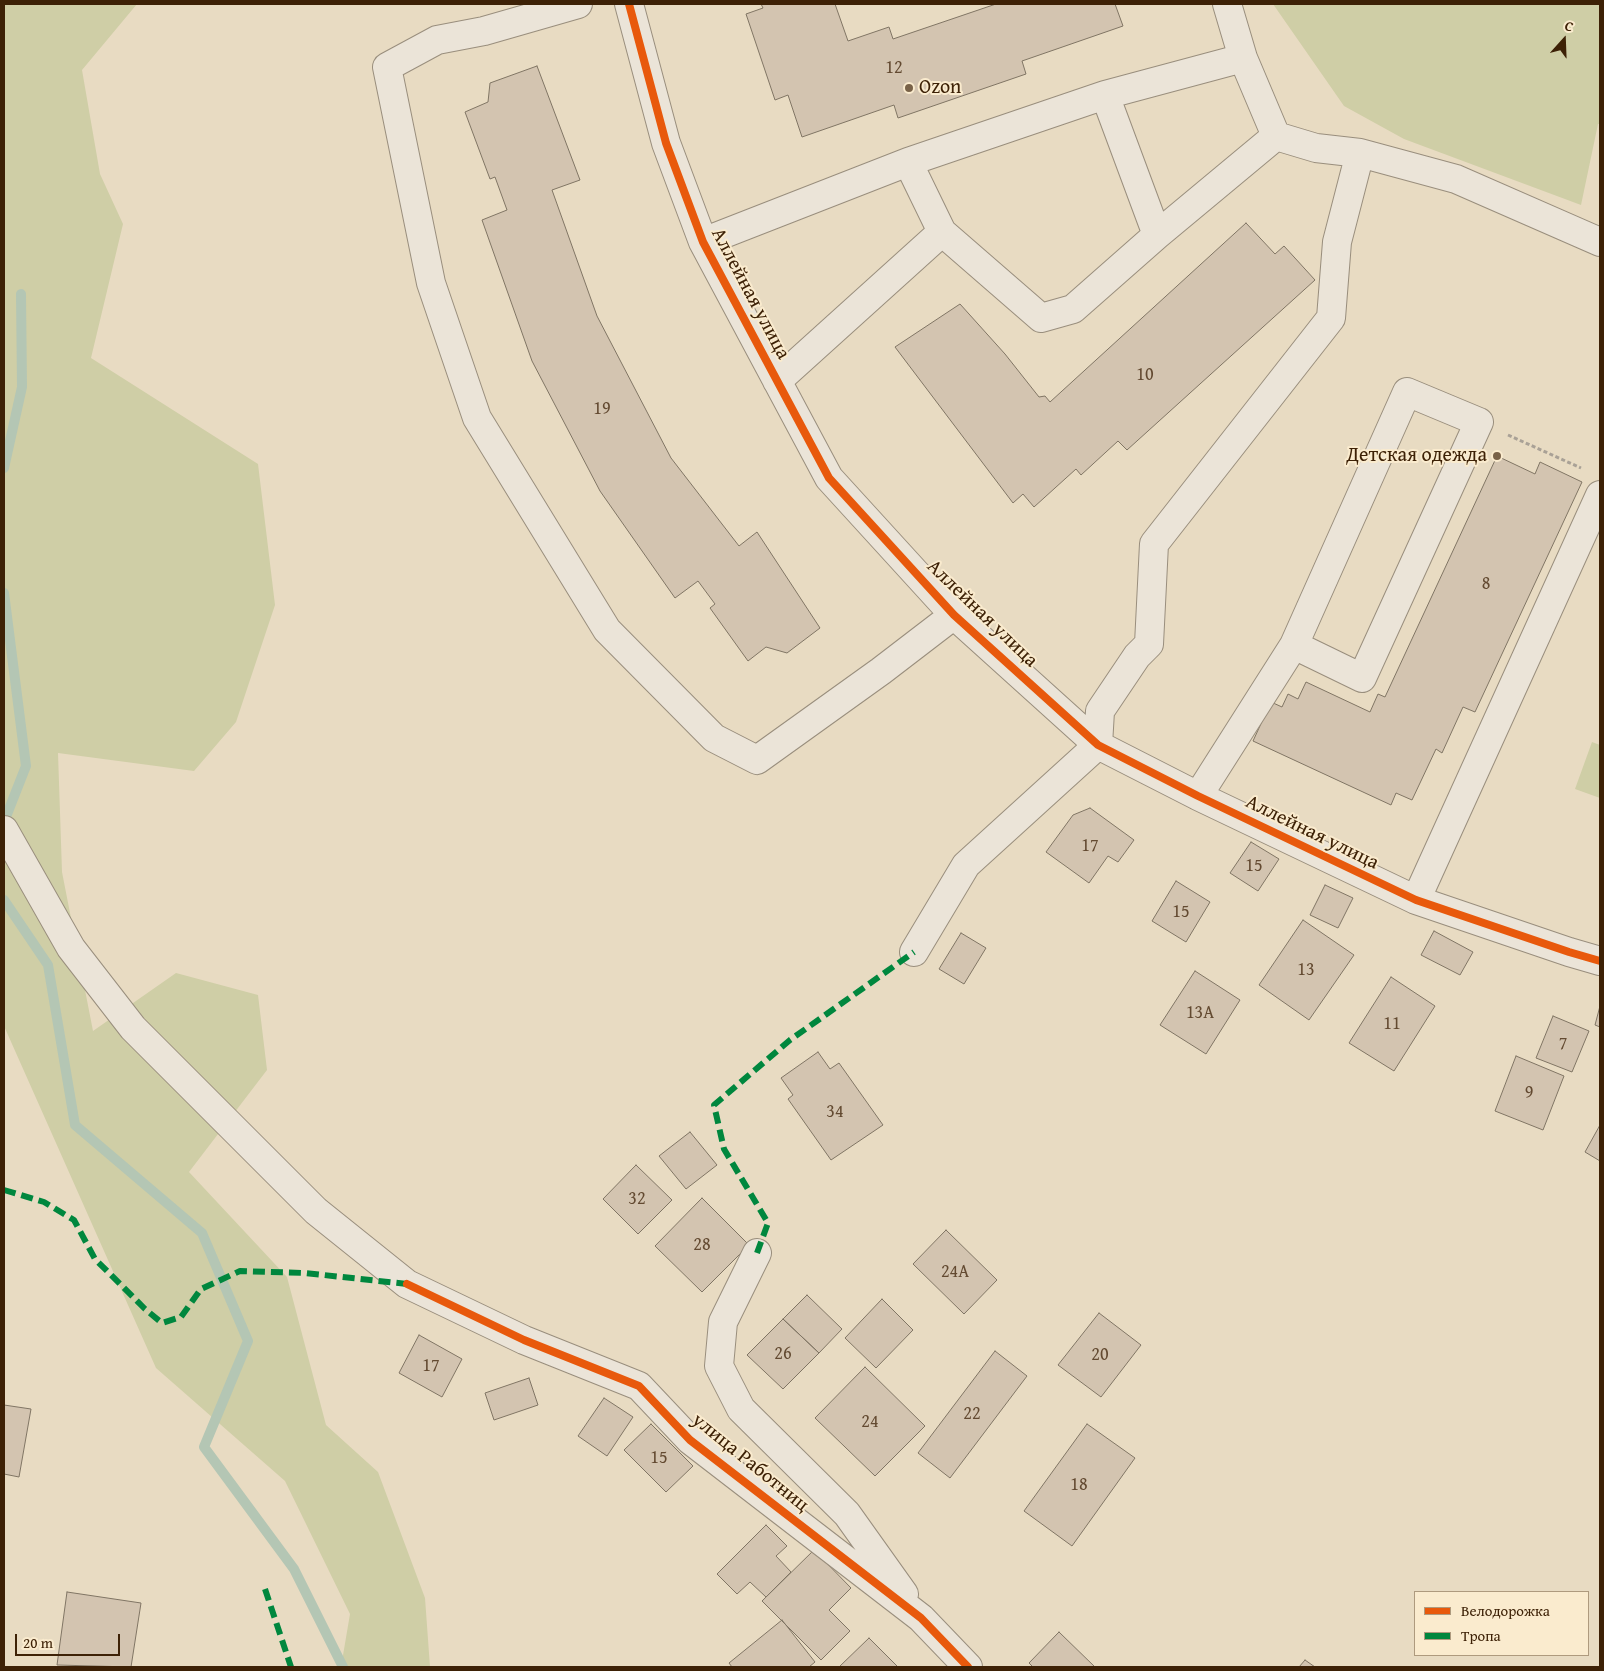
<!DOCTYPE html>
<meta charset="utf-8">
<style>
body{margin:0}
#map{position:relative;width:1604px;height:1671px;overflow:hidden;background:#e8dbc2;font-family:"Gentium Book Plus",serif}
canvas{display:block}
.frame{position:absolute;inset:0;border:5px solid #3d2106;pointer-events:none}
.legend{position:absolute;left:1414px;top:1591px;width:175px;height:65px;box-sizing:border-box;background:#faebce;border:1px solid #ae9a7e;margin:0;padding:6px 9px;list-style:none;font-size:15px;color:#3d2106}
.legend li{display:flex;align-items:center;gap:10px;height:25px}
.legend b{width:25px;border:1px solid #ae9a7e}
.north{position:absolute;left:1539px;top:15px;width:50px;height:50px;-webkit-text-stroke:4px #faebce;paint-order:stroke;rotate:20deg;font-size:14px;font-weight:700;line-height:20px;text-align:center;color:#3d2106}
.north::after{content:'';display:block;margin:auto;width:18px;height:22px;background:#3d2106;clip-path:polygon(50% 0,100% 100%,50% 72%,0 100%)}
.scale{position:absolute;left:15px;top:1634px;width:105px;height:22px;box-sizing:border-box;border:2px solid #3d2106;border-top:0;padding-left:6px;font-size:15px;line-height:18px;white-space:nowrap;color:#3d2106;-webkit-text-stroke:4px #faebce;paint-order:stroke}
</style>
<div id="map">
<canvas width="1604" height="1671"></canvas>
<div class="frame"></div>
<ul class="legend">
<li><b style="height:6px;background:#e8590c"></b>Велодорожка</li>
<li><b style="height:6px;background:#00873e"></b>Тропа</li>
</ul>
<div class="north">С</div>
<div class="scale">20 m</div>
</div>
<script>
const ctx = document.querySelector('canvas').getContext('2d');
ctx.lineJoin = 'round';
function fillPath(path, color) {
  ctx.fillStyle = color;
  ctx.fill(path, 'evenodd');
}
function shape(rows) {
  const path = new Path2D();
  for (const r of rows) {
    path.moveTo(r[0], r[1]);
    for (let i = 2; i < r.length; i += 2) path.lineTo(r[i], r[i + 1]);
  }
  return path;
}
function strokePath(path, color, width, dash) {
  ctx.strokeStyle = color;
  ctx.lineWidth = width;
  ctx.lineCap = dash ? 'butt' : 'round';
  ctx.setLineDash(dash || []);
  ctx.stroke(path);
}
function drawText(font, color, halo, rows, align = 'center') {
  ctx.font = font + ' "Gentium Book Plus",serif';
  ctx.lineWidth = 4;
  ctx.setLineDash([]);
  ctx.textBaseline = 'middle';
  ctx.strokeStyle = halo;
  ctx.fillStyle = color;
  for (const [text, x, y, turn = 0] of rows) {
    ctx.save();
    ctx.translate(x, y);
    ctx.rotate((+turn || 0) * Math.PI / 180);
    ctx.textAlign = isNaN(turn) ? turn : align;
    if (halo) ctx.strokeText(text, 0, 0);
    ctx.fillText(text, 0, 0);
    ctx.restore();
  }
}
fillPath(shape([
 [4,4,137,4,82,70,100,174,123,224,91,358,258,464,275,605,236,722,194,771,58,753,62,872,93,1031,176,973,258,995,267,1070,189,1172,287,1277,326,1425,378,1472,425,1598,430,1667,341,1667,350,1614,285,1481,156,1368,4,1026],
 [1273,4,1600,4,1600,124,1598,124,1581,205,1404,139,1344,106],
 [1592,742,1600,745,1600,798,1575,789]
]), '#cfcea6');
strokePath(shape([
 [4,468,22,387,21,294],
 [4,593,26,766,4,822],
 [4,900,48,965,75,1125,202,1233,248,1341,204,1447,294,1569,343,1667]
]), '#b4c6b4', 10);
const building = shape([
 [761,4,835,4,848,41,889,27,893,39,996,4,1115,4,1123,26,1022,61,1026,74,898,118,894,105,802,137,788,95,775,100,746,14,763,8,761,4],
 [537,66,580,180,552,190,597,316,671,458,739,546,757,532,820,628,787,653,766,647,748,661,710,608,715,604,698,581,675,598,600,491,532,361,482,220,507,210,495,177,490,179,465,112,488,102,490,83,537,66],
 [1246,223,1275,254,1284,246,1315,280,1127,450,1118,441,1081,475,1076,469,1034,507,1023,494,1013,503,895,347,960,304,1005,354,1039,397,1045,396,1050,402,1246,223],
 [1497,456,1535,474,1540,462,1582,482,1475,712,1463,707,1442,753,1436,749,1412,800,1396,793,1391,805,1253,741,1271,702,1282,707,1288,694,1298,699,1306,682,1370,712,1378,694,1385,697,1497,456],
 [1090,808,1134,840,1118,862,1108,856,1089,883,1046,852,1073,815,1090,808],
 [1251,842,1279,859,1258,891,1230,873,1251,842],
 [1176,881,1210,902,1186,942,1152,921,1176,881],
 [1325,885,1353,898,1338,928,1310,915,1325,885],
 [1303,920,1354,955,1309,1020,1259,985,1303,920],
 [1434,931,1473,952,1460,975,1421,955,1434,931],
 [961,933,986,948,964,984,939,969,961,933],
 [1195,971,1240,1000,1206,1054,1160,1025,1195,971],
 [1391,977,1435,1006,1394,1071,1349,1043,1391,977],
 [1600,1006,1600,1027,1595,1025,1600,1006],
 [1553,1016,1589,1031,1572,1072,1536,1058,1553,1016],
 [818,1052,830,1069,839,1063,883,1125,831,1160,788,1099,793,1095,781,1078,818,1052],
 [1516,1056,1564,1076,1543,1130,1495,1111,1516,1056],
 [1600,1125,1600,1161,1585,1152,1600,1125],
 [690,1132,717,1165,686,1189,659,1156,690,1132],
 [636,1165,672,1200,638,1234,603,1199,636,1165],
 [702,1198,749,1245,702,1292,655,1246,702,1198],
 [946,1230,997,1280,964,1314,913,1264,946,1230],
 [807,1295,842,1329,819,1353,783,1319,807,1295],
 [882,1299,913,1330,876,1368,845,1338,882,1299],
 [1099,1313,1141,1345,1101,1397,1058,1365,1099,1313],
 [783,1319,819,1353,783,1389,747,1355,783,1319],
 [419,1335,462,1359,442,1397,399,1373,419,1335],
 [995,1351,1027,1376,950,1478,918,1453,995,1351],
 [865,1367,925,1426,875,1476,815,1418,865,1367],
 [529,1378,538,1405,494,1420,485,1393,529,1378],
 [604,1398,633,1417,607,1456,578,1436,604,1398],
 [4,1405,31,1409,19,1477,4,1474,4,1405],
 [651,1424,693,1466,666,1492,624,1450,651,1424],
 [1087,1424,1135,1458,1072,1546,1024,1511,1087,1424],
 [766,1525,787,1546,776,1556,791,1572,766,1597,750,1582,737,1594,717,1574,766,1525],
 [814,1550,851,1588,829,1610,850,1631,821,1660,762,1601,814,1550],
 [67,1592,141,1603,131,1667,57,1665,67,1592],
 [782,1620,815,1662,809,1667,732,1667,729,1663,782,1620],
 [1059,1632,1095,1667,1033,1667,1029,1663,1059,1632],
 [869,1638,898,1667,839,1667,869,1638],
 [1305,1660,1315,1667,1299,1667,1305,1660]
]);
fillPath(building, '#d3c4b0');
strokePath(building, '#807564', 1);
const minor = shape([
 [578,4,484,31,437,40,387,67,431,283,477,418,607,630,714,738,757,760,881,671,954,615],
 [629,4,666,143,703,242,829,478,954,615,1098,745,1198,796,1416,900,1569,952,1600,961],
 [1227,4,1243,58,1276,136,1316,148,1360,153,1456,179,1600,242],
 [1105,95,1243,58],
 [908,162,942,232],
 [703,242,908,162,1105,95,1157,235],
 [777,381,942,232,1041,318,1073,309,1157,235,1276,136],
 [1198,796,1294,645,1362,678,1479,422,1407,392,1294,645],
 [4,830,71,948,133,1028,316,1211,407,1284,524,1340,639,1386,690,1440,921,1618,968,1667],
 [1416,900,1600,495],
 [914,952,966,865,1098,745,1100,711,1137,656,1149,644,1154,544,1331,318,1337,242,1360,153],
 [757,1253,723,1322,719,1366,741,1409,847,1514,904,1594]
]);
strokePath(minor, '#998e7d', 30);
strokePath(shape([
 [1508,435,1581,468]
]), '#a9a196', 3, [4, 2.5]);
strokePath(minor, '#ebe4d8', 28);
strokePath(shape([
 [4,1190,44,1202,74,1220,95,1259,145,1309,162,1323,181,1317,201,1289,240,1271,305,1273,407,1284],
 [757,1253,768,1223,724,1149,714,1105,790,1040,914,952],
 [265,1589,291,1667]
]), '#00873e', 6, [12, 6]);
strokePath(shape([
 [629,4,666,143,703,242,829,478,954,615,1098,745,1198,796,1416,900,1569,952,1600,961],
 [407,1284,524,1340,639,1386,690,1440,921,1618,968,1667]
]), '#e8590c', 8);
for (const [x, y, r, color] of [
 [909,88,5,"#796248"],
 [1497,456,5,"#796248"]
]) {
  const dot = new Path2D();
  dot.arc(x, y, r, 0, 2 * Math.PI);
  ctx.fillStyle = color;
  ctx.fill(dot);
  strokePath(dot, '#faebce', 2);
}
drawText('18px', '#634a31', null, [
 ["12",894,68],
 ["10",1145,375],
 ["19",602,409],
 ["8",1486,584],
 ["17",1090,846],
 ["15",1254,866],
 ["15",1181,912],
 ["13",1306,970],
 ["13А",1200,1013],
 ["11",1392,1024],
 ["7",1563,1044],
 ["9",1529,1093],
 ["34",835,1112],
 ["32",637,1199],
 ["28",702,1245],
 ["24А",955,1272],
 ["26",783,1354],
 ["20",1100,1355],
 ["17",431,1366],
 ["22",972,1414],
 ["24",870,1422],
 ["15",659,1458],
 ["18",1079,1485]
]);
drawText('20px', '#3d2106', '#faebce', [
 ["Ozon",919,88],
 ["Детская одежда",1487,456,"right"]
], 'left');
drawText('20px', '#3d2106', '#faebce', [
 ["Аллейная улица",750,294,62],
 ["Аллейная улица",982,614,44],
 ["Аллейная улица",1312,833,26],
 ["улица Работниц",750,1463,39]
]);
</script>
